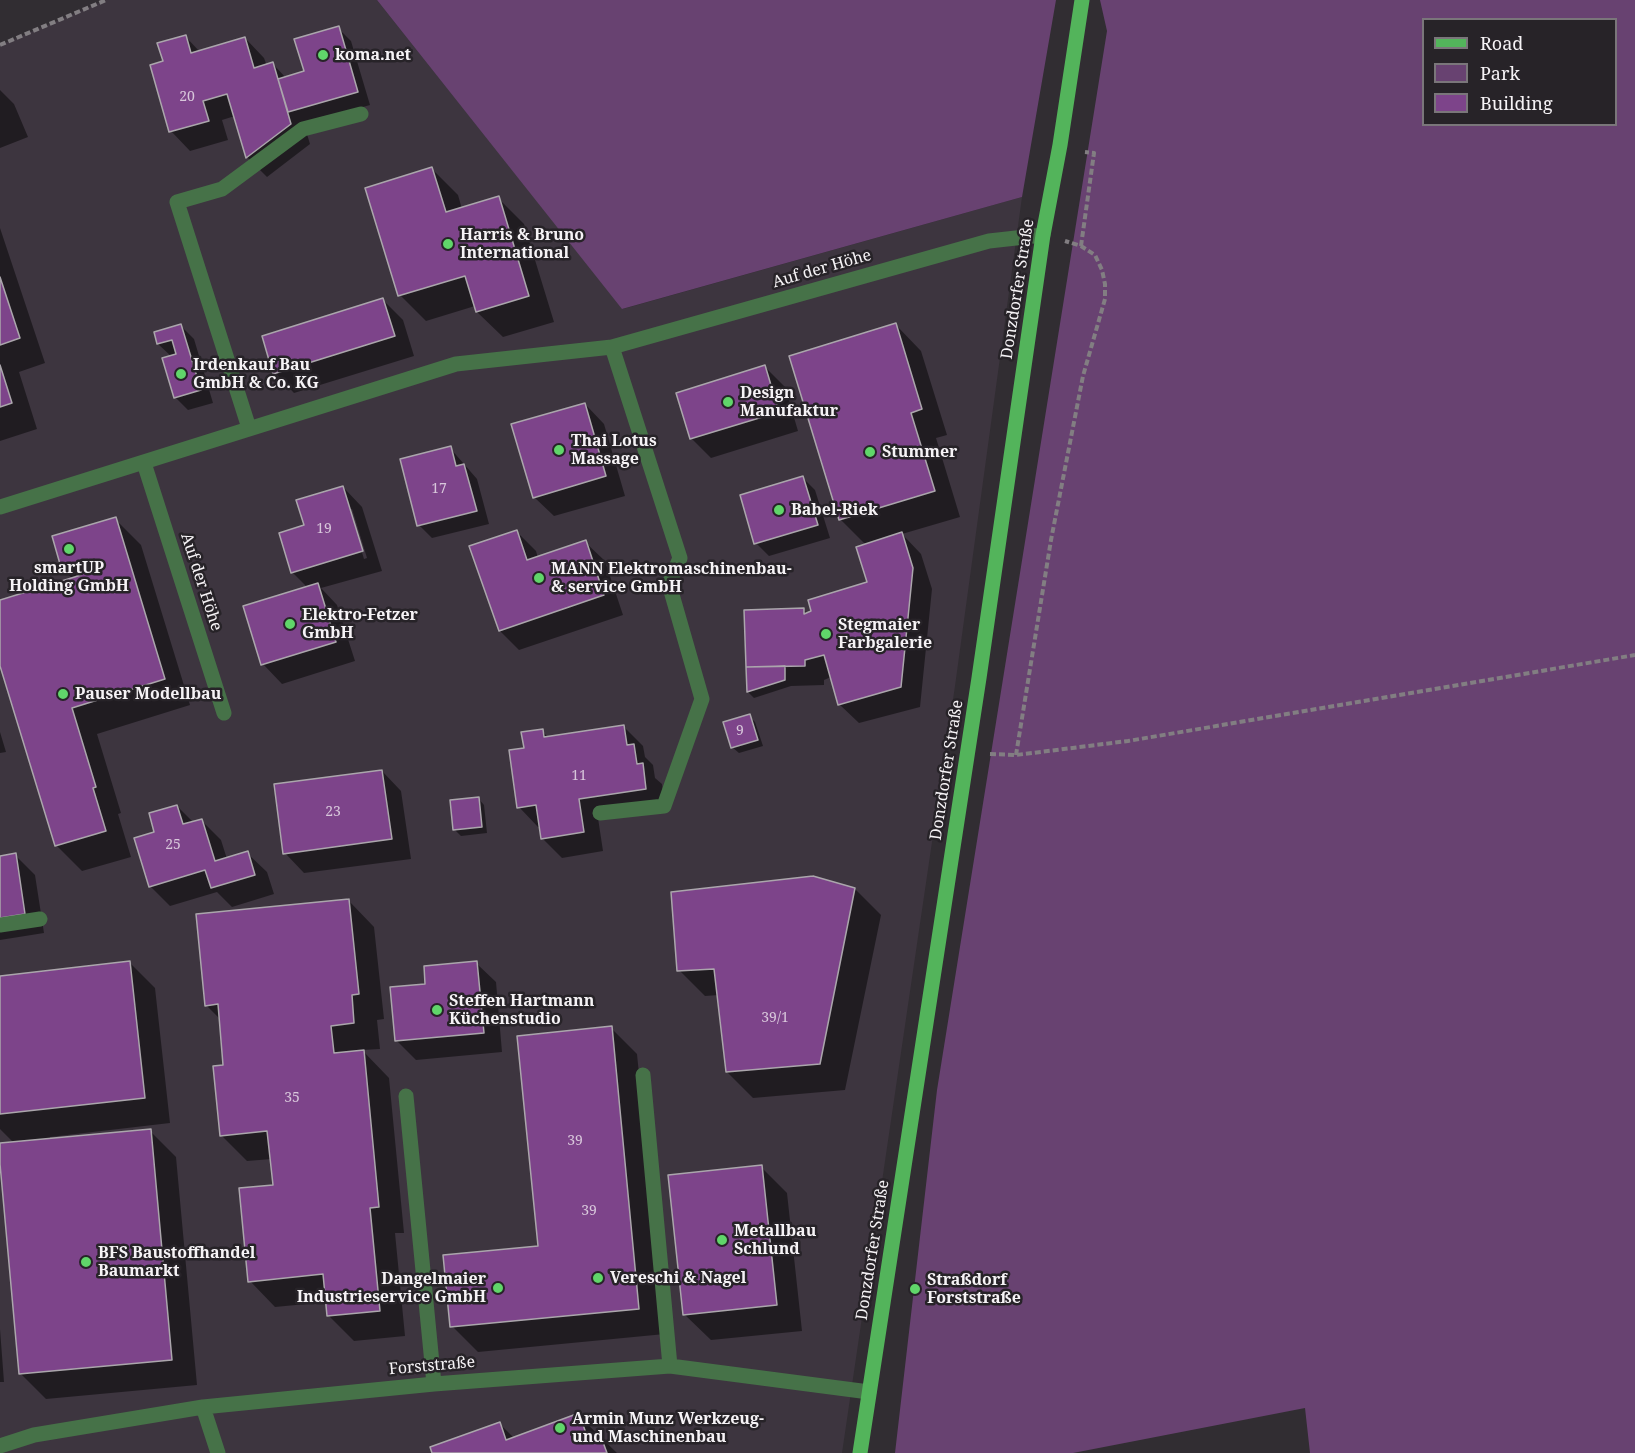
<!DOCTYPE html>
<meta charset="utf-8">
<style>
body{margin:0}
#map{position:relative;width:1635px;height:1453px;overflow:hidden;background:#312d32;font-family:"Noto Serif",serif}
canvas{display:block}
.legend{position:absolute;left:1422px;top:18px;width:195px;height:108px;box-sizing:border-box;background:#272328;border:2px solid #7a767a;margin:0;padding:8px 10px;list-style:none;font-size:18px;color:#f6f3f6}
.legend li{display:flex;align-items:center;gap:12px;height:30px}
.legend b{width:30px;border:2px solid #7a767a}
</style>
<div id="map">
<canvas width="1635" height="1453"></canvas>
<ul class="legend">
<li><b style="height:8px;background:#53b45b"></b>Road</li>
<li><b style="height:16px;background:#684271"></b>Park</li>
<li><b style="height:16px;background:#7d448a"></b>Building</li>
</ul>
</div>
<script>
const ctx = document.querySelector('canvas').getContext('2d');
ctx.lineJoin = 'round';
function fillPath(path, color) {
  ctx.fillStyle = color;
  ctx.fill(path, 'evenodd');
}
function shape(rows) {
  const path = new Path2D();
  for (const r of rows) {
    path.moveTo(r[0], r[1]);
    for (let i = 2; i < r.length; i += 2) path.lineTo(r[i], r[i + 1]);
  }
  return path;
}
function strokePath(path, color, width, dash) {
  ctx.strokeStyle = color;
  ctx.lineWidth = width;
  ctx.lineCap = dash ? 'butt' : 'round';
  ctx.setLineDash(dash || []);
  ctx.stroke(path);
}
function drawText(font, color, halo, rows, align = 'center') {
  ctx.font = font + ' "Noto Serif",serif';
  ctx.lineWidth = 5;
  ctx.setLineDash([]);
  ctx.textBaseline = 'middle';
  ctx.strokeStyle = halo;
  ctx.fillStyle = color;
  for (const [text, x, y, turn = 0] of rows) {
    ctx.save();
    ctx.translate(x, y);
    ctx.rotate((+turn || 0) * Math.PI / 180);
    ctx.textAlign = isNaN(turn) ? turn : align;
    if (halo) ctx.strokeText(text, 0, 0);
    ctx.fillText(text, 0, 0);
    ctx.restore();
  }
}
fillPath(shape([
 [106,0,377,0,623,309,1022,197,955,686,842,1453,0,1453,0,45]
]), '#3d353f');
fillPath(shape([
 [377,0,1056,0,1022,197,622,309],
 [1100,0,1635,0,1635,1453,1310,1453,1305,1408,1073,1453,895,1453,937,1090,1107,31],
 [1424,20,1616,20,1616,124,1424,124]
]), '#684271');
fillPath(shape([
 [338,28,351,41,370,105,304,124,310,144,267,177,247,157,235,116,222,120,228,140,190,151,171,131,165,62,185,36,200,52,245,38,264,58,267,66,273,64,286,78,306,72],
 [0,90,14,104,28,137,0,148],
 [432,169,458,195,462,209,498,198,524,224,554,322,503,337,477,312,475,306,426,321,400,295,367,189],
 [0,228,45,363,19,372,37,429,0,441],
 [383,300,403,320,414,356,294,393,275,373],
 [896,325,921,351,947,435,936,438,960,517,902,534,921,554,932,589,920,707,859,723,839,704,831,677,824,680,824,685,791,686,754,698,748,692,746,611,803,609,808,614,869,583,866,545,840,519],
 [181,326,194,339,213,403,188,410,175,397,172,357,158,344,155,333],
 [765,367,785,387,798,431,711,458,691,438],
 [585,404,604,424,625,496,554,516,534,497],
 [450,448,477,479,489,524,432,538,419,525],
 [802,477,815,490,830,538,769,556,756,543],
 [343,487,362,507,382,571,321,588,337,605,355,661,282,684,263,664,308,588,292,572,306,526],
 [349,509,352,509,367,558,364,559],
 [115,519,141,545,190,705,97,734,121,813,118,814,131,857,82,871,57,846,0,661,0,601,73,579,63,570],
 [516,531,536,551,538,558,585,542,605,561,623,615,519,650,500,631],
 [749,716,755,722,763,746,739,753,732,747],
 [624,727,643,746,645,757,653,765,655,778,662,784,665,808,598,818,603,851,562,858,542,838,541,827,538,827,519,807,525,749,542,731,549,738],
 [0,732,6,752,0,753],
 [382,771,401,791,411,859,304,873,285,853],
 [478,798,484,805,487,833,461,836,455,830],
 [177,806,194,823,201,820,221,840,227,859,247,853,267,872,274,894,232,907,217,892,170,906,150,886,156,833],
 [15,855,35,875,44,933,0,940,0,857],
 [855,889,881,915,845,1090,753,1098,727,1072,719,995,705,996,679,970],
 [349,901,374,927,384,1019,377,1020,380,1049,362,1050,389,1078,404,1233,395,1233,405,1336,354,1341,328,1315,327,1302,275,1307,250,1281,275,1186,272,1159,247,1161,221,1135,225,1066,220,1019,206,1005],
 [129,962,155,988,170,1123,50,1137,50,1140,150,1131,176,1157,197,1385,46,1399,20,1373,0,1148,0,1144,14,1143,0,1129,0,977],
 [476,963,496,982,502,1052,416,1060,396,1040,427,985],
 [611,1028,637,1054,665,1334,478,1352,452,1326,539,1247],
 [761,1167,787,1193,802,1331,711,1340,685,1315],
 [0,1329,4,1382,0,1382],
 [578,1415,617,1453,433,1453,500,1424,514,1438]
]), '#0007');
const building = shape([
 [339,26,358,92,288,112,278,79,304,71,294,39,339,26],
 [186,35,191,53,245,37,254,68,273,62,291,124,246,158,227,94,203,101,209,121,169,132,150,65,163,61,157,43,186,35],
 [432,167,446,212,499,196,529,296,476,312,465,276,398,296,365,188,432,167],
 [0,277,20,338,0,345,0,277],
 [383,298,395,336,273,374,262,336,383,298],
 [896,323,922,409,911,413,935,491,839,520,789,356,896,323],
 [181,324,201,390,174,398,162,358,176,354,172,340,157,344,154,332,181,324],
 [0,365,12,403,0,407,0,365],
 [765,365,779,412,690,439,676,393,765,365],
 [585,403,606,476,533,498,511,424,585,403],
 [451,446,456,466,464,464,477,511,417,526,400,459,451,446],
 [803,476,818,525,754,544,740,495,803,476],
 [343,486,363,551,291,573,279,533,304,525,296,500,343,486],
 [116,517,165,679,72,708,96,787,93,788,106,831,55,846,0,666,0,600,81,575,78,566,62,571,52,536,116,517],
 [517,530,527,560,586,540,604,595,499,631,469,546,517,530],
 [902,532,913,568,901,687,838,705,824,655,805,660,805,666,746,667,744,610,804,608,804,614,811,611,808,600,867,582,856,547,902,532],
 [318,583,336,642,261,665,243,606,318,583],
 [785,666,785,680,747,692,746,667,785,666],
 [750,714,758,740,731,748,723,722,750,714],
 [624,725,627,745,634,744,637,764,643,763,646,789,579,799,584,832,541,839,536,805,517,808,509,750,524,748,521,732,543,729,544,737,624,725],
 [382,770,392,839,283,854,274,784,382,770],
 [479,797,482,827,453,830,450,800,479,797],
 [177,805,183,824,202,819,215,861,248,851,255,875,211,888,205,870,149,887,134,838,154,832,149,813,177,805],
 [16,853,25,914,0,918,0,856,16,853],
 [813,876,855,888,820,1064,726,1072,714,969,677,971,671,892,813,876],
 [349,899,359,994,352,995,354,1023,331,1026,334,1053,364,1050,379,1207,370,1208,380,1311,327,1316,323,1274,248,1282,239,1188,273,1185,267,1131,220,1136,213,1066,223,1065,218,1004,205,1006,196,914,349,899],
 [130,961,145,1098,0,1114,0,976,130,961],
 [477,961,484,1033,395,1041,390,987,425,984,424,966,477,961],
 [612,1026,639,1309,450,1327,443,1255,538,1246,517,1036,612,1026],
 [151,1129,172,1360,19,1374,0,1164,0,1143,151,1129],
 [762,1165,777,1305,683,1315,668,1175,762,1165],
 [579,1413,588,1439,600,1434,607,1453,432,1453,430,1447,500,1422,506,1440,579,1413]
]);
fillPath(building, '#7d448a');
strokePath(building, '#aba6ac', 1.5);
strokePath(shape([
 [0,45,106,0],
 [1081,246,1094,153,1085,152],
 [990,754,1016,755,1128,741,1635,655],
 [1016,755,1051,540,1083,376,1105,299,1105,284,1102,270,1095,255,1081,246,1065,241]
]), '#827e82', 4, [6, 3]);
strokePath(shape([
 [249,428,177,202,222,189,303,129,361,114],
 [144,463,224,713],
 [0,507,456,364,612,347,989,241,1043,235],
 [600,813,664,806,702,699,669,584,680,558,612,347],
 [0,925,40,919],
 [643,1075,670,1366],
 [406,1096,434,1384],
 [203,1407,218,1453],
 [0,1446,34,1435,203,1407,434,1384,670,1366,869,1392]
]), '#467248', 15);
strokePath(shape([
 [860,1453,979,678,1043,235,1060,145,1082,0]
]), '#53b45b', 15);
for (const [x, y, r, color] of [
 [323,55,6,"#60d56a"],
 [448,244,6,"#60d56a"],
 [181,374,6,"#60d56a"],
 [728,402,6,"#60d56a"],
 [559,450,6,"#60d56a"],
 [870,452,6,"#60d56a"],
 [779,510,6,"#60d56a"],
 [69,549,6,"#60d56a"],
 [539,578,6,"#60d56a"],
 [290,624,6,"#60d56a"],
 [826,634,6,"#60d56a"],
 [63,694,6,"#60d56a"],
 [437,1010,6,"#60d56a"],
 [722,1240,6,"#60d56a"],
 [86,1262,6,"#60d56a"],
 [598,1278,6,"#60d56a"],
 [498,1288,6,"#60d56a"],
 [915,1289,6,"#60d56a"],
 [560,1428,6,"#60d56a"]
]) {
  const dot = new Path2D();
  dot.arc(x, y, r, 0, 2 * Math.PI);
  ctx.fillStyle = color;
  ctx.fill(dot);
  strokePath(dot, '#272328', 2);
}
drawText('14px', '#d8c7db', null, [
 ["20",187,97],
 ["17",439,489],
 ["19",324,529],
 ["9",740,731],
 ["11",579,776],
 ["23",333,812],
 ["25",173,845],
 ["39/1",775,1018],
 ["35",292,1098],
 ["39",575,1141],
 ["39",589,1211]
]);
drawText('bold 16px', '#f6f3f6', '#272328', [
 ["koma.net",335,55],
 ["Harris & Bruno",460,235],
 ["International",460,253],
 ["Irdenkauf Bau",193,365],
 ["GmbH & Co. KG",193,383],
 ["Design",740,393],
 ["Manufaktur",740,411],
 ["Thai Lotus",571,441],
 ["Massage",571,459],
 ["Stummer",882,452],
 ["Babel-Riek",791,510],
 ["smartUP",69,568,"center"],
 ["Holding GmbH",69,586,"center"],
 ["MANN Elektromaschinenbau-",551,569],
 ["& service GmbH",551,587],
 ["Elektro-Fetzer",302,615],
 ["GmbH",302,633],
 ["Stegmaier",838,625],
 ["Farbgalerie",838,643],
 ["Pauser Modellbau",75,694],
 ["Steffen Hartmann",449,1001],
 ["Küchenstudio",449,1019],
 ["Metallbau",734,1231],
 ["Schlund",734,1249],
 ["BFS Baustoffhandel",98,1253],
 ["Baumarkt",98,1271],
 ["Vereschi & Nagel",610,1278],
 ["Dangelmaier",486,1279,"right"],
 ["Industrieservice GmbH",486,1297,"right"],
 ["Straßdorf",927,1280],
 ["Forststraße",927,1298],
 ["Armin Munz Werkzeug-",572,1419],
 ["und Maschinenbau",572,1437]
], 'left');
drawText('16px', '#f6f3f6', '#272328', [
 ["Auf der Höhe",822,269,-16],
 ["Donzdorfer Straße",1018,289,-81],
 ["Auf der Höhe",201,582,72],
 ["Donzdorfer Straße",947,770,-81],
 ["Donzdorfer Straße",873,1250,-81],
 ["Forststraße",432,1366,-5]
]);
</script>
